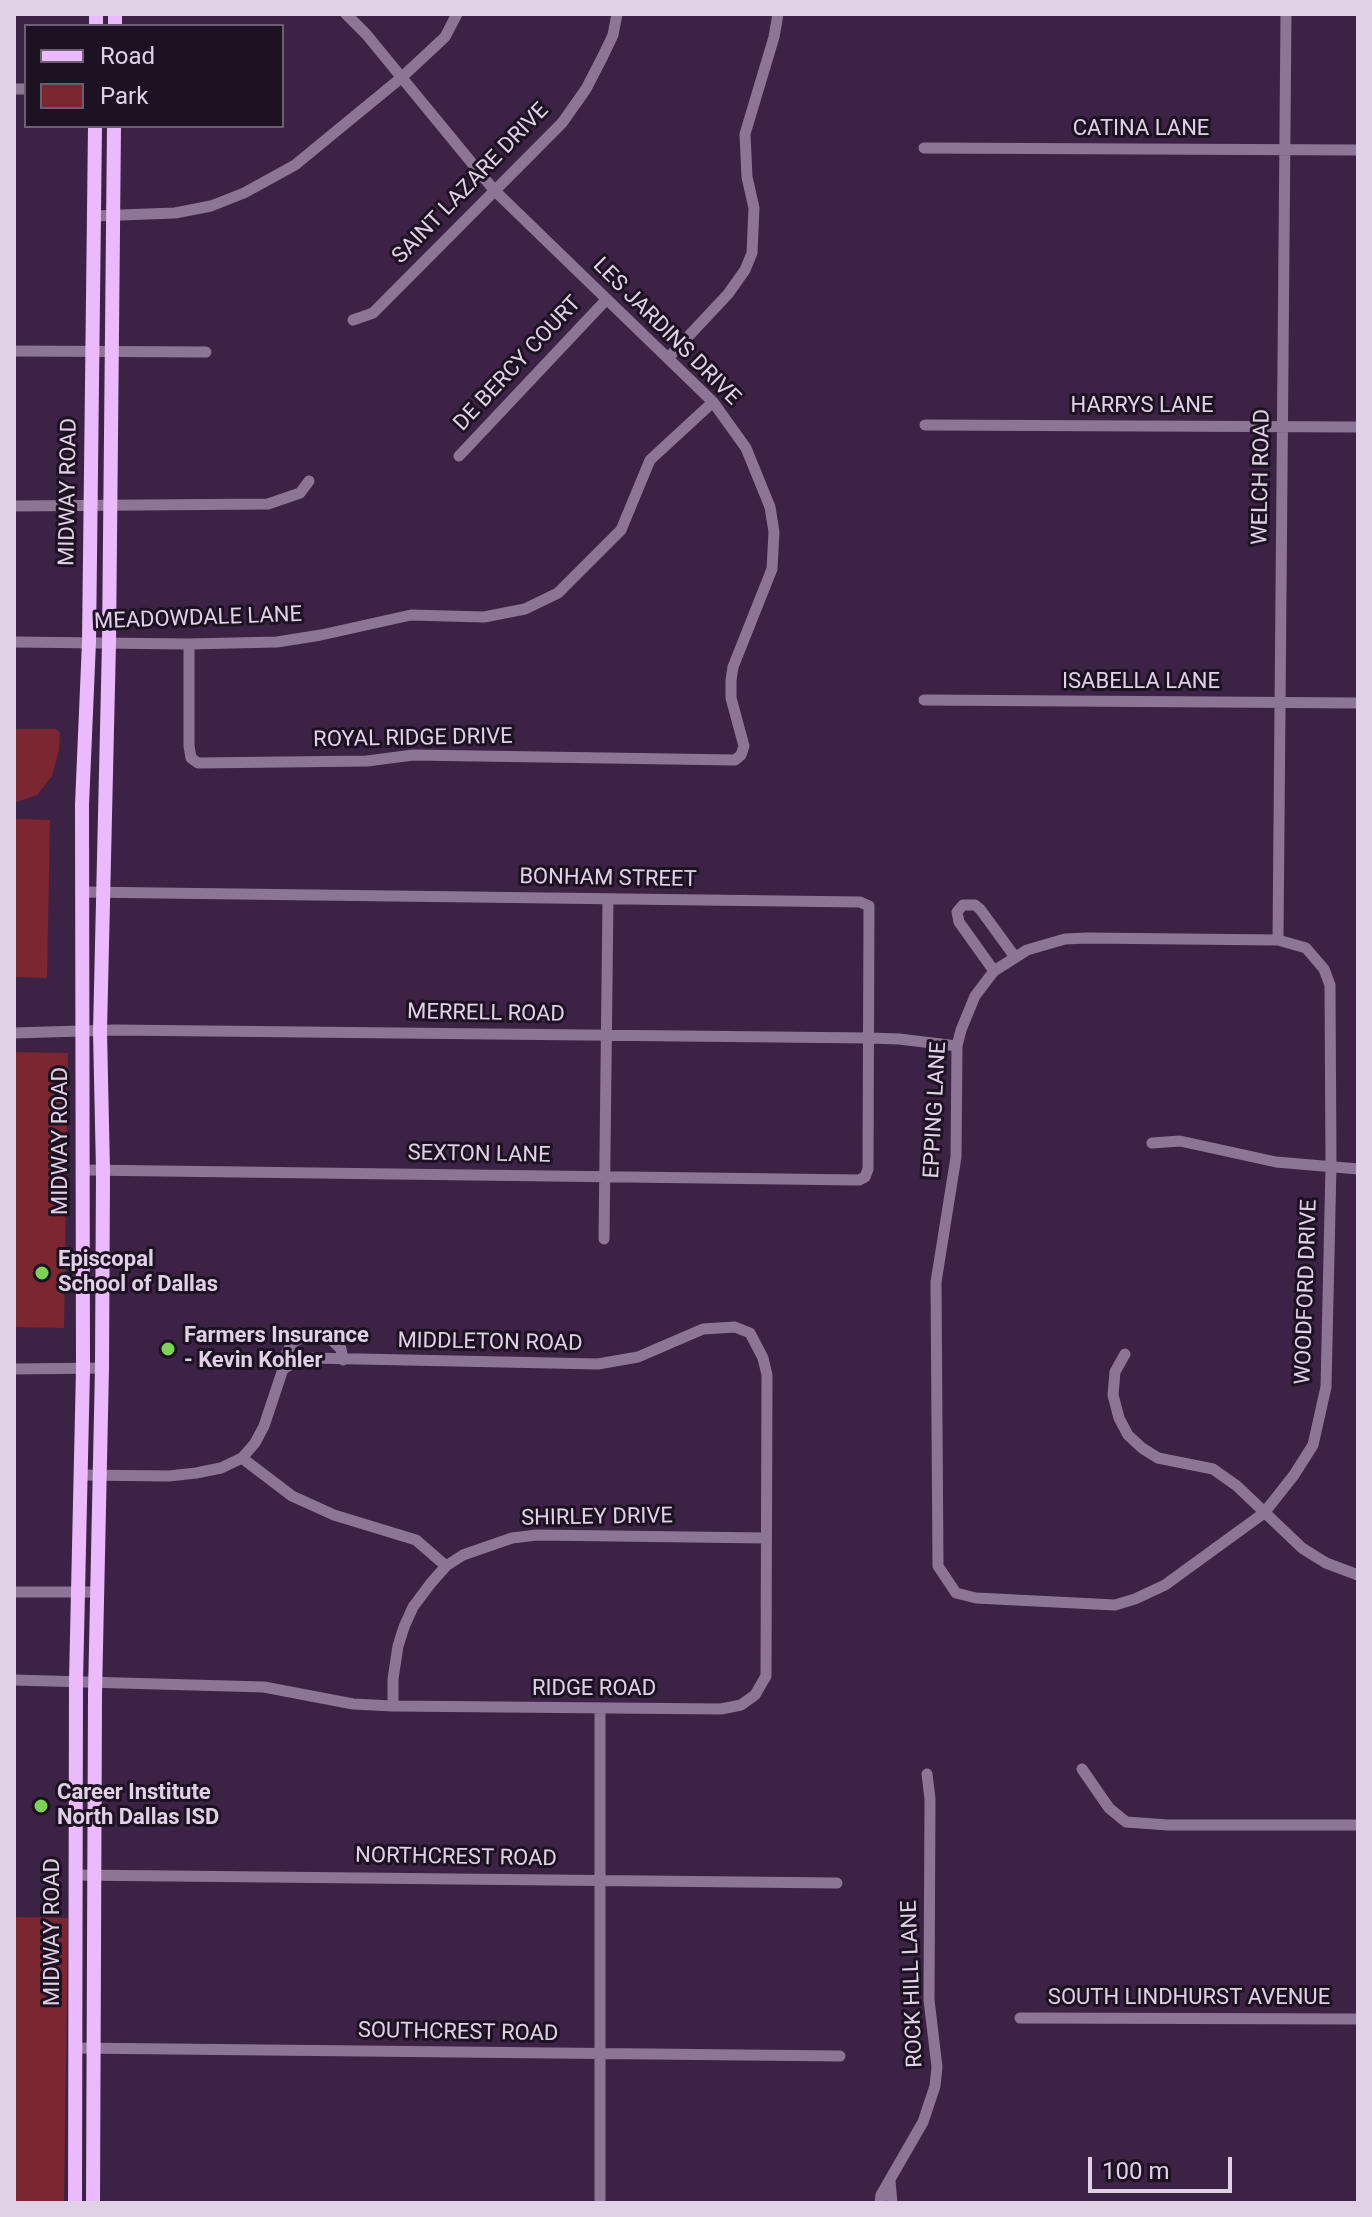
<!DOCTYPE html>
<style>
body{margin:0}
#map{position:relative;width:1372px;height:2217px;overflow:hidden;background:#3c2345;font-family:Roboto,sans-serif}
canvas{display:block}
.frame{position:absolute;inset:0;border:16px solid #e1d1e7;pointer-events:none}
.legend{position:absolute;left:24px;top:24px;width:260px;height:104px;box-sizing:border-box;background:#1d1221;border:2px solid #6b5e70;margin:0;padding:10px 14px;list-style:none;font-size:24px;color:#e1d1e7}
.legend li{display:flex;align-items:center;gap:16px;height:40px}
.legend b{width:40px;border:2px solid #6b5e70}
.scale{position:absolute;left:1088px;top:2157px;width:144px;height:36px;box-sizing:border-box;border:4px solid #e1d1e7;border-top:0;padding-left:10px;font-size:24px;line-height:28px;white-space:nowrap;color:#e1d1e7;-webkit-text-stroke:6px #1d1221;paint-order:stroke}
</style>
<div id="map">
<canvas width="1372" height="2217"></canvas>
<div class="frame"></div>
<ul class="legend">
<li><b style="height:10px;background:#ebbafd"></b>Road</li>
<li><b style="height:22px;background:#7b2631"></b>Park</li>
</ul>
<div class="scale">100 m</div>
</div>
<script>
const ctx = document.querySelector('canvas').getContext('2d');
ctx.lineJoin = 'round';
function fillPath(path, color) {
  ctx.fillStyle = color;
  ctx.fill(path, 'evenodd');
}
function shape(rows) {
  const path = new Path2D();
  for (const r of rows) {
    path.moveTo(r[0], r[1]);
    for (let i = 2; i < r.length; i += 2) path.lineTo(r[i], r[i + 1]);
  }
  return path;
}
function strokePath(path, color, width, dash) {
  ctx.strokeStyle = color;
  ctx.lineWidth = width;
  ctx.lineCap = dash ? 'butt' : 'round';
  ctx.setLineDash(dash || []);
  ctx.stroke(path);
}
function drawText(font, color, halo, rows, align = 'center') {
  ctx.font = font + ' Roboto,sans-serif';
  ctx.lineWidth = 6;
  ctx.setLineDash([]);
  ctx.textBaseline = 'middle';
  ctx.strokeStyle = halo;
  ctx.fillStyle = color;
  for (const [text, x, y, turn = 0] of rows) {
    ctx.save();
    ctx.translate(x, y);
    ctx.rotate((+turn || 0) * Math.PI / 180);
    ctx.textAlign = isNaN(turn) ? turn : align;
    if (halo) ctx.strokeText(text, 0, 0);
    ctx.fillText(text, 0, 0);
    ctx.restore();
  }
}
fillPath(shape([
 [14,729,55,729,60,732,59,750,52,776,37,795,14,803],
 [14,819,50,820,47,978,14,977],
 [14,1052,68,1053,64,1328,14,1327],
 [14,1917,68,1918,64,2203,14,2203]
]), '#7b2631');
strokePath(shape([
 [14,89,26,89],
 [924,148,1358,150],
 [94,216,175,213,211,206,244,193,295,165,401,78,445,37,457,14],
 [353,320,373,313,562,123,586,89,603,56,613,35,617,14],
 [14,351,206,352],
 [668,358,728,294,745,270,752,253,754,208,747,177,745,134,774,37,778,14],
 [925,425,1358,427],
 [459,456,606,300],
 [14,506,268,504,300,493,309,481],
 [14,642,189,644,277,642,321,635,411,615,484,617,525,609,558,593,621,530,650,460,713,402],
 [189,644,189,746,191,758,198,763,367,761,413,755,735,760,741,755,744,746,731,698,731,680,733,667,772,569,774,532,770,507,746,448,713,402,494,190,366,34,346,14],
 [924,700,1358,703],
 [82,892,860,902,869,906,868,1169,865,1177,859,1180,84,1170],
 [1087,938,1278,940,1306,948,1324,969,1330,985,1331,1166,1326,1387,1313,1445,1294,1475,1264,1513,1165,1585,1135,1599,1115,1605,976,1598,956,1593,938,1566,936,1282,956,1157,957,1046,961,1030,975,996,994,971,1027,950,1065,939,1087,938],
 [1278,940,1286,14],
 [994,971,959,922,957,912,963,905,975,905,980,909,1015,957],
 [14,1033,115,1030,869,1038,899,1039,957,1046],
 [1152,1143,1180,1141,1276,1162,1358,1169],
 [604,1239,608,899],
 [1125,1354,1115,1372,1113,1395,1119,1418,1128,1435,1142,1448,1158,1458,1213,1469,1237,1486,1302,1548,1326,1563,1358,1575],
 [14,1369,102,1368],
 [283,1369,285,1356,292,1343,311,1333,331,1339,341,1349,343,1360],
 [242,1458,292,1496,334,1515,416,1540,446,1566],
 [14,1592,97,1592],
 [14,1680,264,1687,353,1704,393,1706,721,1709,741,1705,755,1695,766,1676,767,1375,763,1358,750,1333,735,1327,703,1329,638,1357,598,1364,311,1358,296,1362,283,1369,264,1426,255,1443,242,1458,221,1468,196,1473,169,1476,80,1475],
 [393,1706,393,1679,398,1646,404,1627,413,1607,431,1583,446,1566,463,1555,512,1538,537,1535,766,1538],
 [1082,1769,1109,1808,1126,1822,1168,1825,1358,1825],
 [75,1875,837,1883],
 [1020,2018,1358,2019],
 [75,2048,840,2056],
 [890,2181,892,2203],
 [600,2203,600,1709],
 [880,2203,881,2195,923,2122,935,2086,937,2067,929,2000,930,1799,927,1774]
]), '#8d7595', 11);
strokePath(shape([
 [96,26,96,14],
 [115,26,115,14],
 [75,2203,76,1681,83,1369,82,805,89,642,95,126],
 [93,2203,95,1694,102,1368,103,1171,100,1031,109,643,114,126]
]), '#ebbafd', 14);
for (const [x, y, r, color] of [
 [42,1273,8,"#7dd154"],
 [168,1349,8,"#7dd154"],
 [41,1806,8,"#7dd154"]
]) {
  const dot = new Path2D();
  dot.arc(x, y, r, 0, 2 * Math.PI);
  ctx.fillStyle = color;
  ctx.fill(dot);
  strokePath(dot, '#1d1221', 3);
}
drawText('22px', '#e1d1e7', '#1d1221', [
 ["CATINA LANE",1141,129],
 ["SAINT LAZARE DRIVE",471,184,-46],
 ["LES JARDINS DRIVE",666,332,45],
 ["DE BERCY COURT",518,364,-47],
 ["HARRYS LANE",1142,406],
 ["WELCH ROAD",1262,477,-89],
 ["MIDWAY ROAD",69,492,-89],
 ["MEADOWDALE LANE",198,619,-2],
 ["ISABELLA LANE",1141,682],
 ["ROYAL RIDGE DRIVE",413,739,-1],
 ["BONHAM STREET",608,879,1],
 ["MERRELL ROAD",486,1014,1],
 ["EPPING LANE",936,1110,-87],
 ["MIDWAY ROAD",61,1141,-90],
 ["SEXTON LANE",479,1155,1],
 ["WOODFORD DRIVE",1307,1292,-88],
 ["MIDDLETON ROAD",490,1343,1],
 ["SHIRLEY DRIVE",597,1518,-1],
 ["RIDGE ROAD",594,1689],
 ["NORTHCREST ROAD",456,1858,1],
 ["MIDWAY ROAD",53,1932,-90],
 ["ROCK HILL LANE",913,1984,-92],
 ["SOUTH LINDHURST AVENUE",1189,1998],
 ["SOUTHCREST ROAD",458,2033,1]
]);
drawText('bold 22px', '#e1d1e7', '#1d1221', [
 ["Episcopal",58,1260],
 ["School of Dallas",58,1285],
 ["Farmers Insurance",184,1336],
 ["- Kevin Kohler",184,1361],
 ["Career Institute",57,1793],
 ["North Dallas ISD",57,1818]
], 'left');
</script>
